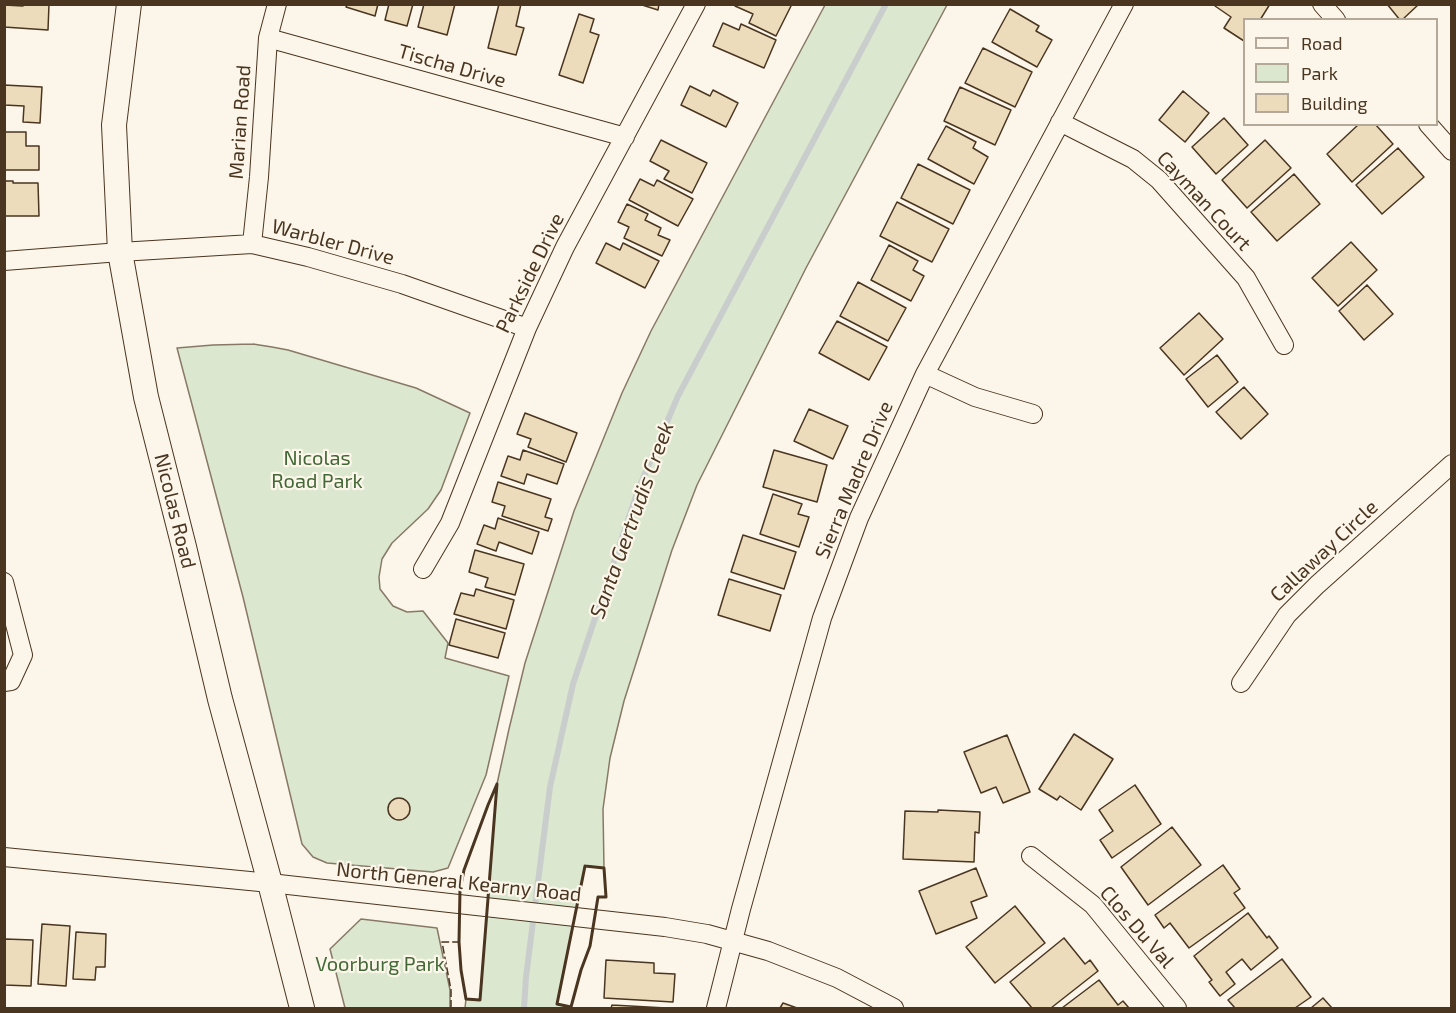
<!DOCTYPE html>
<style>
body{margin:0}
#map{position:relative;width:1456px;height:1013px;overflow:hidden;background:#fbf6e9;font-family:"Exo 2",sans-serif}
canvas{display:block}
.frame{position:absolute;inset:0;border:6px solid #4a3520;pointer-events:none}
.legend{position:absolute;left:1243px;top:18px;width:195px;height:108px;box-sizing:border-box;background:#fbf6e9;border:2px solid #b4a999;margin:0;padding:8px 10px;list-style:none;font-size:18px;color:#4a3520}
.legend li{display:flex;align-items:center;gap:12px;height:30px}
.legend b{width:30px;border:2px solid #b4a999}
</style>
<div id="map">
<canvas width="1456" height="1013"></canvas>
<div class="frame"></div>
<ul class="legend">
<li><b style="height:8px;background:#fbf6e9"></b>Road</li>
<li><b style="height:16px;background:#dce7d0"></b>Park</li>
<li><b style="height:16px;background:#ecdcbc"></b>Building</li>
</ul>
</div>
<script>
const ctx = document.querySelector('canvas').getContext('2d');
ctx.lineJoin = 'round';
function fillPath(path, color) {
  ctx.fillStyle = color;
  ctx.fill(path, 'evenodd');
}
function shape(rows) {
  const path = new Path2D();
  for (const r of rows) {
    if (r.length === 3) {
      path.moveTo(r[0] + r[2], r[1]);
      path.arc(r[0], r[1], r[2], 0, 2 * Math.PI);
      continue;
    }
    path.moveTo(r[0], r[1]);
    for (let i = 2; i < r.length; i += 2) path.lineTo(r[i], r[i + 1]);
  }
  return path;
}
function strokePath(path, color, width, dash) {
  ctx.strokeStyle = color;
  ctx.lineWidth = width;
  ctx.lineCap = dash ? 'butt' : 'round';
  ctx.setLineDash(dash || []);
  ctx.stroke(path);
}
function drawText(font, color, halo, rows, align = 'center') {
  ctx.font = font + ' "Exo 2",sans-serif';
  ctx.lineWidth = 4.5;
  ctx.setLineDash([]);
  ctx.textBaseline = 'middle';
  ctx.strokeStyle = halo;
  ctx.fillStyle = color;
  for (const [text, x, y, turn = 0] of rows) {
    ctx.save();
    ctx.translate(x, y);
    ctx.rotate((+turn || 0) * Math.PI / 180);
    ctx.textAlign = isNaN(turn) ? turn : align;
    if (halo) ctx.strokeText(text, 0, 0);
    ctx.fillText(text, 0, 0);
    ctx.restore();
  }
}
const green = shape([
 [825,5,947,5,806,268,697,485,672,550,624,701,610,758,603,809,604,868,585,866,557,1004,571,1007,570,1008,465,1008,466,999,480,1000,497,784,509,729,525,663,574,511,622,393,651,331,825,5],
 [253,344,272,347,288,350,416,388,470,413,441,490,428,509,392,543,382,559,379,577,380,589,393,606,407,612,423,611,448,643,445,658,509,676,486,775,448,868,433,872,327,863,313,857,302,844,243,597,177,348,213,345,253,344],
 [361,919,437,928,450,990,450,1008,345,1008,330,949,361,919]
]);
fillPath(green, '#dce7d0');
strokePath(green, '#887966', 1.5);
strokePath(shape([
 [524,1008,526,977,550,787,573,684,638,490,678,396,886,4]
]), '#c9cecd', 6);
const building = shape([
 [23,4,49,4,48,30,4,27,4,5,23,6,23,4],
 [347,4,378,4,375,16,346,7,347,4],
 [389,4,413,4,407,26,385,20,389,4],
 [424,4,455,4,447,35,418,27,424,4],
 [499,4,521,4,516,26,524,28,516,55,488,48,499,4],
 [639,4,659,4,658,10,639,4],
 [735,4,788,4,791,6,776,36,749,23,753,14,735,6,735,4],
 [1216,4,1270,4,1260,20,1244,20,1244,41,1224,28,1231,17,1215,6,1216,4],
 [1387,4,1419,4,1402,20,1400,20,1387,4],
 [1010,9,1039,26,1036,31,1052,40,1037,67,992,42,1010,9],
 [579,14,594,19,590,32,599,35,583,83,559,75,579,14],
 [723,23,739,30,741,24,776,40,764,68,713,46,723,23],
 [983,48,1032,72,1015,107,965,83,983,48],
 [4,85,42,87,40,123,23,122,24,106,4,105,4,85],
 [690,86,710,96,713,90,738,103,726,127,681,105,690,86],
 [960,87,1011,110,995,145,944,121,960,87],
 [1183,91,1209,113,1185,142,1159,120,1183,91],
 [1224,118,1248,145,1216,174,1192,147,1224,118],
 [1359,124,1375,124,1393,144,1352,182,1327,154,1359,124],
 [946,126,976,142,973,148,988,157,974,184,928,159,946,126],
 [4,132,26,132,26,146,39,146,39,170,4,170,4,132],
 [661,140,707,163,692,193,664,179,669,171,650,161,661,140],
 [1265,140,1291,168,1247,208,1222,180,1265,140],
 [1398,148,1424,177,1382,214,1356,185,1398,148],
 [918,164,970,190,953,224,901,198,918,164],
 [1294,174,1320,204,1277,241,1251,212,1294,174],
 [640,179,654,186,657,180,693,199,678,226,629,200,640,179],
 [4,181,13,181,13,183,38,183,39,216,4,216,4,181],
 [897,202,949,229,932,262,880,236,897,202],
 [627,204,648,214,645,220,661,228,658,235,670,240,662,256,624,238,629,227,618,222,627,204],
 [1351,242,1377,270,1338,306,1312,278,1351,242],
 [606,243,620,250,623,243,659,261,645,288,596,263,606,243],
 [889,245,918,261,913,270,924,276,911,301,871,280,889,245],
 [858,282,906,308,888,341,840,316,858,282],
 [1367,285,1393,314,1364,340,1339,311,1367,285],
 [1199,313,1223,339,1184,375,1160,348,1199,313],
 [837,321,887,347,869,380,819,353,837,321],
 [1217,355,1238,382,1208,407,1186,379,1217,355],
 [1244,387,1268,414,1241,439,1216,412,1244,387],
 [809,409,848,426,833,459,794,441,809,409],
 [525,413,577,433,566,462,528,447,531,439,517,434,525,413],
 [523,450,564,464,557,484,527,474,524,484,501,476,508,456,520,460,523,450],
 [774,450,827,465,817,502,763,487,774,450],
 [498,482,551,499,545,517,552,519,548,531,502,516,505,506,492,502,498,482],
 [773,494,802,504,798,514,809,517,799,547,760,534,773,494],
 [498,518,539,532,532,554,499,542,496,551,477,544,484,525,495,529,498,518],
 [743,535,796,552,784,589,731,572,743,535],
 [475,550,524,564,515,595,485,587,488,578,469,572,475,550],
 [729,579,781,595,770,631,718,615,729,579],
 [476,589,514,600,506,629,454,614,461,593,474,596,476,589],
 [456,619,505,633,498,658,449,645,456,619],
 [1074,734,1113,759,1081,810,1060,796,1057,800,1039,789,1074,734],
 [1007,735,1030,792,1003,803,996,787,981,793,964,752,1007,735],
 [1135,785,1161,824,1112,858,1100,840,1113,831,1099,810,1135,785],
 [399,809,11],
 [938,810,980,812,979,833,975,832,974,862,903,859,905,811,938,812,938,810],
 [1172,827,1201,865,1148,905,1121,867,1172,827],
 [1223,865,1240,889,1234,893,1245,908,1189,948,1170,923,1164,928,1155,915,1223,865],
 [976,868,987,896,971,902,977,918,936,934,919,891,976,868],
 [1015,906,1045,943,995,983,966,947,1015,906],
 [1248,913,1267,938,1269,936,1278,948,1251,970,1242,959,1226,972,1235,984,1220,996,1209,982,1212,980,1194,956,1248,913],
 [42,924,70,926,66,986,38,984,42,924],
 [76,932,106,934,105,967,96,967,95,980,73,979,76,932],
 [1064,938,1085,964,1090,960,1098,971,1051,1008,1032,1008,1010,982,1064,938],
 [5,939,33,940,31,986,4,985,5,939],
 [1282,959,1311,997,1295,1008,1235,1008,1228,1000,1282,959],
 [606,960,654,963,654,973,675,974,673,1002,604,998,606,960],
 [1099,980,1118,1005,1123,1001,1129,1008,1062,1008,1099,980],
 [1323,998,1332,1008,1311,1008,1323,998],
 [783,1003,797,1008,780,1008,783,1003],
 [612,1005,666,1008,611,1008,612,1005]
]);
fillPath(building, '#ecdcbc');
strokePath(building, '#4a3520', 1.5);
const minor = shape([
 [1322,4,1336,20],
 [268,38,625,137],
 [1060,122,1133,159,1159,180,1246,278,1284,345],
 [1428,124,1452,151],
 [252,244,259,177,268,38,277,4],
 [4,261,120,252,252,244,308,257,402,284,527,328],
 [925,374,975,397,1033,414],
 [423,569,450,523,527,328,565,247,696,4],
 [4,582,23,655,11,681,4,682],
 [1241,683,1287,615,1317,585,1452,464],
 [1031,856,1093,905,1177,1008],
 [4,857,270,883,665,927,707,934,768,951,837,978,894,1008],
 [716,1008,741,909,822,618,859,518,925,374,1124,4]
]);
const secondary = shape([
 [129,4,114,125,120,252,146,397,184,547,220,699,270,883,302,1008]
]);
strokePath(minor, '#4a3520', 20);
strokePath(secondary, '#4a3520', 26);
strokePath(minor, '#fbf6e9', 18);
strokePath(secondary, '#fbf6e9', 24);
strokePath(shape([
 [451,1008,451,990,442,942,459,942]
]), '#4a3520', 1.5, [8, 3]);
strokePath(shape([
 [497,784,480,1000,466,999,461,970,459,942,460,890,464,870,488,805,497,784],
 [585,866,604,868,606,897,598,897,590,946,581,970,571,1007,557,1004,585,866]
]), '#4a3520', 3);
drawText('20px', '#4a3520', '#fbf6e9', [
 ["Tischa Drive",452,66,16],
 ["Marian Road",240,122,-86],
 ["Cayman Court",1204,201,47],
 ["Warbler Drive",333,242,15],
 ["Parkside Drive",530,273,-64],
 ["Sierra Madre Drive",854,480,-67],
 ["Nicolas Road",175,511,76],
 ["Callaway Circle",1324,551,-43],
 ["North General Kearny Road",459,882,6],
 ["Clos Du Val",1137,927,49]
]);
drawText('20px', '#436837', '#fbf6e9', [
 ["Nicolas",317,458],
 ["Road Park",317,481],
 ["Voorburg Park",380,964]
]);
drawText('italic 21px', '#4a3520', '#fbf6e9', [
 ["Santa Gertrudis Creek",632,520,-70]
]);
</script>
